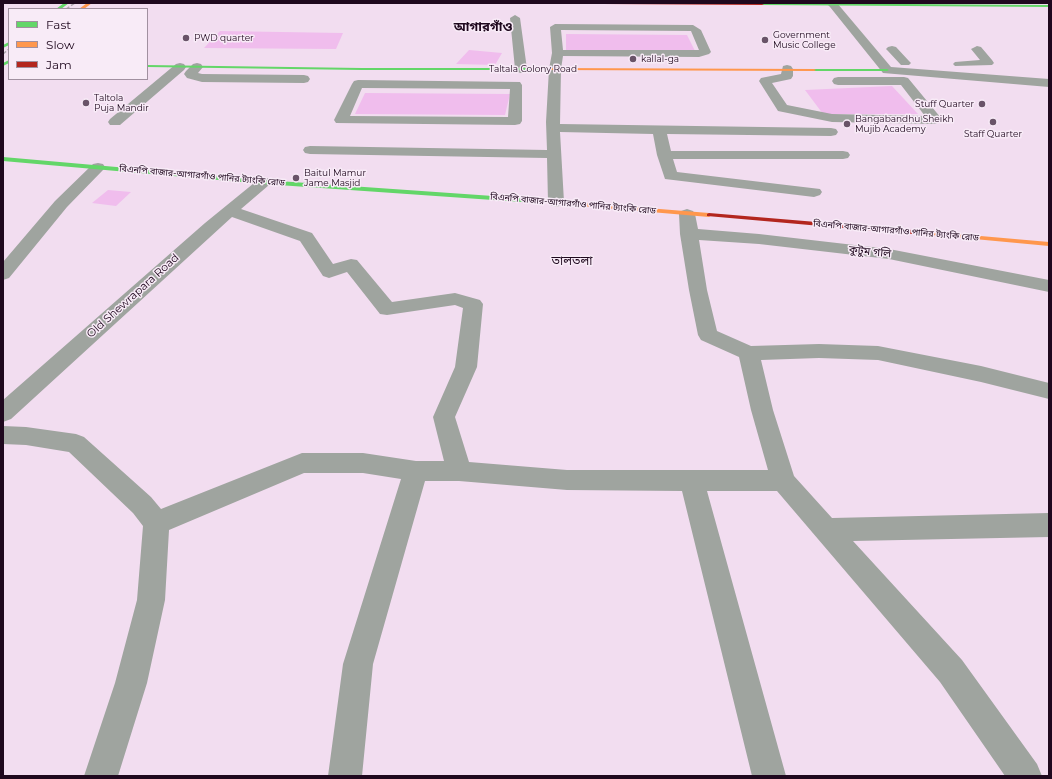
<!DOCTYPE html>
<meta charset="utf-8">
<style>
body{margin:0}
#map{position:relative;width:1052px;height:779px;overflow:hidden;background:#f2ddf0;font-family:Montserrat,sans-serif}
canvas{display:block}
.frame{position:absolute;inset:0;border:4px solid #1f081e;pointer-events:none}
.legend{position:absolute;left:8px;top:8px;width:140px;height:72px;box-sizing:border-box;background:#f8ebf7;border:1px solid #a190a0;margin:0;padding:5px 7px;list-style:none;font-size:12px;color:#1f081e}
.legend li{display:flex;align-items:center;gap:8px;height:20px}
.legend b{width:20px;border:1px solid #a190a0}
</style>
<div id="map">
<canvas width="1052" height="779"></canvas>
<div class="frame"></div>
<ul class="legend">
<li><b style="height:5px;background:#63d668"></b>Fast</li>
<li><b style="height:5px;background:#ff974d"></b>Slow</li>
<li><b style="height:5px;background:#b3261e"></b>Jam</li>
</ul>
</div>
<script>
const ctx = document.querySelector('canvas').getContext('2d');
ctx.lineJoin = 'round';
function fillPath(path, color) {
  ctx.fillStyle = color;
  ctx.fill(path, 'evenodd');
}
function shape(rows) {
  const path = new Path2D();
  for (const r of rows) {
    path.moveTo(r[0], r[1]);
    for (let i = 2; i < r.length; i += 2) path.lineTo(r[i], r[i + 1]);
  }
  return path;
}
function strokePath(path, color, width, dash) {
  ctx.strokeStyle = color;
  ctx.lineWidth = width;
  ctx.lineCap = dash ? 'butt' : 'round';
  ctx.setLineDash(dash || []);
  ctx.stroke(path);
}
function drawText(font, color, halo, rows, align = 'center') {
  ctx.font = font + ' Montserrat,"Noto Sans Bengali",sans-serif';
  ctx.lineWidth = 3;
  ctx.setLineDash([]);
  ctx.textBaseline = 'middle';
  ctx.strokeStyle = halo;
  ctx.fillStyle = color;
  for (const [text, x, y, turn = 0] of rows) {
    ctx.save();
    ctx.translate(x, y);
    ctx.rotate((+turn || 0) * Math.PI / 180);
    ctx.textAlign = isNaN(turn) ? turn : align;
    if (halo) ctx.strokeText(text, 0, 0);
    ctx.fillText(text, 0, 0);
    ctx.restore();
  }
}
fillPath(shape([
 [220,31,343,33,336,49,204,48],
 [566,34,687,35,695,51,566,50],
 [469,50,502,53,495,65,456,64],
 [892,86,918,114,823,114,805,90],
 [365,93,510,94,505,115,355,114],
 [108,190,131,192,116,206,92,203]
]), '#f0bded');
fillPath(shape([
 [829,3,837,3,891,67,1049,79,1049,87,883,73,830,7,828,5,829,3],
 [515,15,520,18,527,69,525,72,521,73,517,72,515,69,510,18,515,15],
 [555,24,693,25,701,30,711,52,709,54,699,57,563,56,561,69,560,124,831,128,836,129,838,132,836,135,831,136,667,134,671,151,843,151,848,152,850,155,848,158,843,159,673,159,677,172,820,189,822,192,820,195,814,197,665,179,657,155,653,134,560,132,564,202,562,205,556,207,550,205,548,202,547,158,310,154,305,153,303,150,305,147,310,146,547,150,546,122,549,69,552,53,550,27,555,24],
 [561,30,691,31,699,50,563,50,561,30],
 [892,46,896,47,909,61,911,63,909,65,901,65,888,51,886,49,888,47,892,46],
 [977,46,981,47,992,60,994,63,992,65,955,66,953,64,955,62,980,60,971,49,977,46],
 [180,63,184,64,186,67,184,70,120,125,110,125,108,122,110,119,176,64,180,63],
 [197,63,201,64,203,67,198,73,202,74,304,75,308,76,310,79,308,82,304,83,202,82,187,78,184,74,186,71,193,64,197,63],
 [787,65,791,66,793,69,793,76,791,79,772,83,787,105,832,114,925,116,901,85,838,85,834,84,832,81,834,78,838,77,904,77,908,78,941,118,938,123,933,124,832,122,778,111,759,81,761,78,781,74,783,66,787,65],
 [358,80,520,82,522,85,522,121,520,124,515,125,336,123,334,120,352,84,354,81,358,80],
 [362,88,510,89,508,117,350,116,362,88],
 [98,163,103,164,105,167,103,170,67,207,9,278,3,280,3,262,55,201,93,164,98,163],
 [264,177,269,179,272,182,269,185,241,209,312,233,333,264,351,259,357,260,392,302,455,293,480,300,483,304,477,367,455,417,469,462,567,470,768,470,751,410,739,357,701,340,698,335,689,290,680,234,679,214,681,211,687,209,693,211,695,214,698,229,759,234,889,249,1049,280,1049,292,889,259,759,244,699,240,707,290,717,331,751,346,819,344,878,346,981,366,1049,383,1049,399,981,382,878,360,819,358,761,360,773,410,794,476,832,518,1049,513,1049,537,853,541,962,660,1037,764,1042,776,1005,776,940,682,777,491,707,491,786,776,752,776,682,491,567,490,459,481,425,481,373,664,362,776,328,776,343,664,401,479,363,473,304,473,169,530,165,600,147,683,118,776,84,776,115,683,137,600,143,526,133,513,69,452,26,445,3,444,3,426,26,427,76,434,84,437,151,497,161,509,302,453,363,453,416,461,444,461,433,417,455,367,463,308,455,305,387,315,380,314,347,272,329,278,323,276,300,241,232,217,11,419,3,422,3,400,205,223,259,179,264,177]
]), '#9fa49f');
fillPath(shape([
 [64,3,69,3,61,9,56,9,64,3],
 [761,3,1049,5,1049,7,762,5,760,4,761,3],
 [9,42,9,45,3,48,3,45,9,42],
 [9,60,9,63,3,66,3,63,9,60],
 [147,65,362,68,548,68,550,69,548,70,362,70,147,67,147,65],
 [812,69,887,69,889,70,887,71,812,71,812,69],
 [3,157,264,180,536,199,539,201,536,203,264,184,3,161,3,157]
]), '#63d668');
fillPath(shape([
 [87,3,92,3,84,9,79,9,87,3],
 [546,68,814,69,816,70,814,71,548,70,546,70,546,68],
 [536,199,709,213,712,215,709,217,534,202,533,201,536,199],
 [912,230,1049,242,1049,246,910,233,910,231,912,230]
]), '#ff974d');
fillPath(shape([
 [602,3,763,3,764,4,762,5,604,4,602,3],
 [709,213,912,230,915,232,912,234,707,216,707,214,709,213]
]), '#b3261e');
strokePath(shape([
 [66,9,75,3],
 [3,54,9,49]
]), '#aca4ac', 1.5, [4, 2]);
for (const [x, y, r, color] of [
 [186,38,4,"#695368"],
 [765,40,4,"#695368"],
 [633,59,4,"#695368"],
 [86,103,4,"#695368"],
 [982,104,4,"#695368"],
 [993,122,4,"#695368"],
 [847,124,4,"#695368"],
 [296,178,4,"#695368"]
]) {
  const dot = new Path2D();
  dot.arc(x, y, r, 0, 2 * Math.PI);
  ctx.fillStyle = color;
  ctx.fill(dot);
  strokePath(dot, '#f8ebf7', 1.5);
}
drawText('9px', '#1f081e', '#f8ebf7', [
 ["Government",773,35],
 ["Music College",773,45],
 ["PWD quarter",194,38],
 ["kallal-ga",641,59],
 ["Taltola",94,98],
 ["Puja Mandir",94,108],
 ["Stuff Quarter",974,104,"right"],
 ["Bangabandhu Sheikh",855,119],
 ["Mujib Academy",855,129],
 ["Staff Quarter",993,134,"center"],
 ["Baitul Mamur",304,173],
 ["Jame Masjid",304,183]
], 'left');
drawText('9px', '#1f081e', '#f8ebf7', [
 ["Taltala Colony Road",533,69],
 ["বিএনপি বাজার-আগারগাঁও পানির ট্যাংকি রোড",202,176,5],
 ["বিএনপি বাজার-আগারগাঁও পানির ট্যাংকি রোড",573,204,5],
 ["বিএনপি বাজার-আগারগাঁও পানির ট্যাংকি রোড",896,231,5]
]);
drawText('11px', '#1f081e', '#f8ebf7', [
 ["কুটুম গলি",870,252,6],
 ["Old Shewrapara Road",133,296,-42]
]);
drawText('12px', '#1f081e', '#f8ebf7', [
 ["তালতলা",572,261]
]);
drawText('bold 13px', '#1f081e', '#f8ebf7', [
 ["আগারগাঁও",483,27]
]);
</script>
